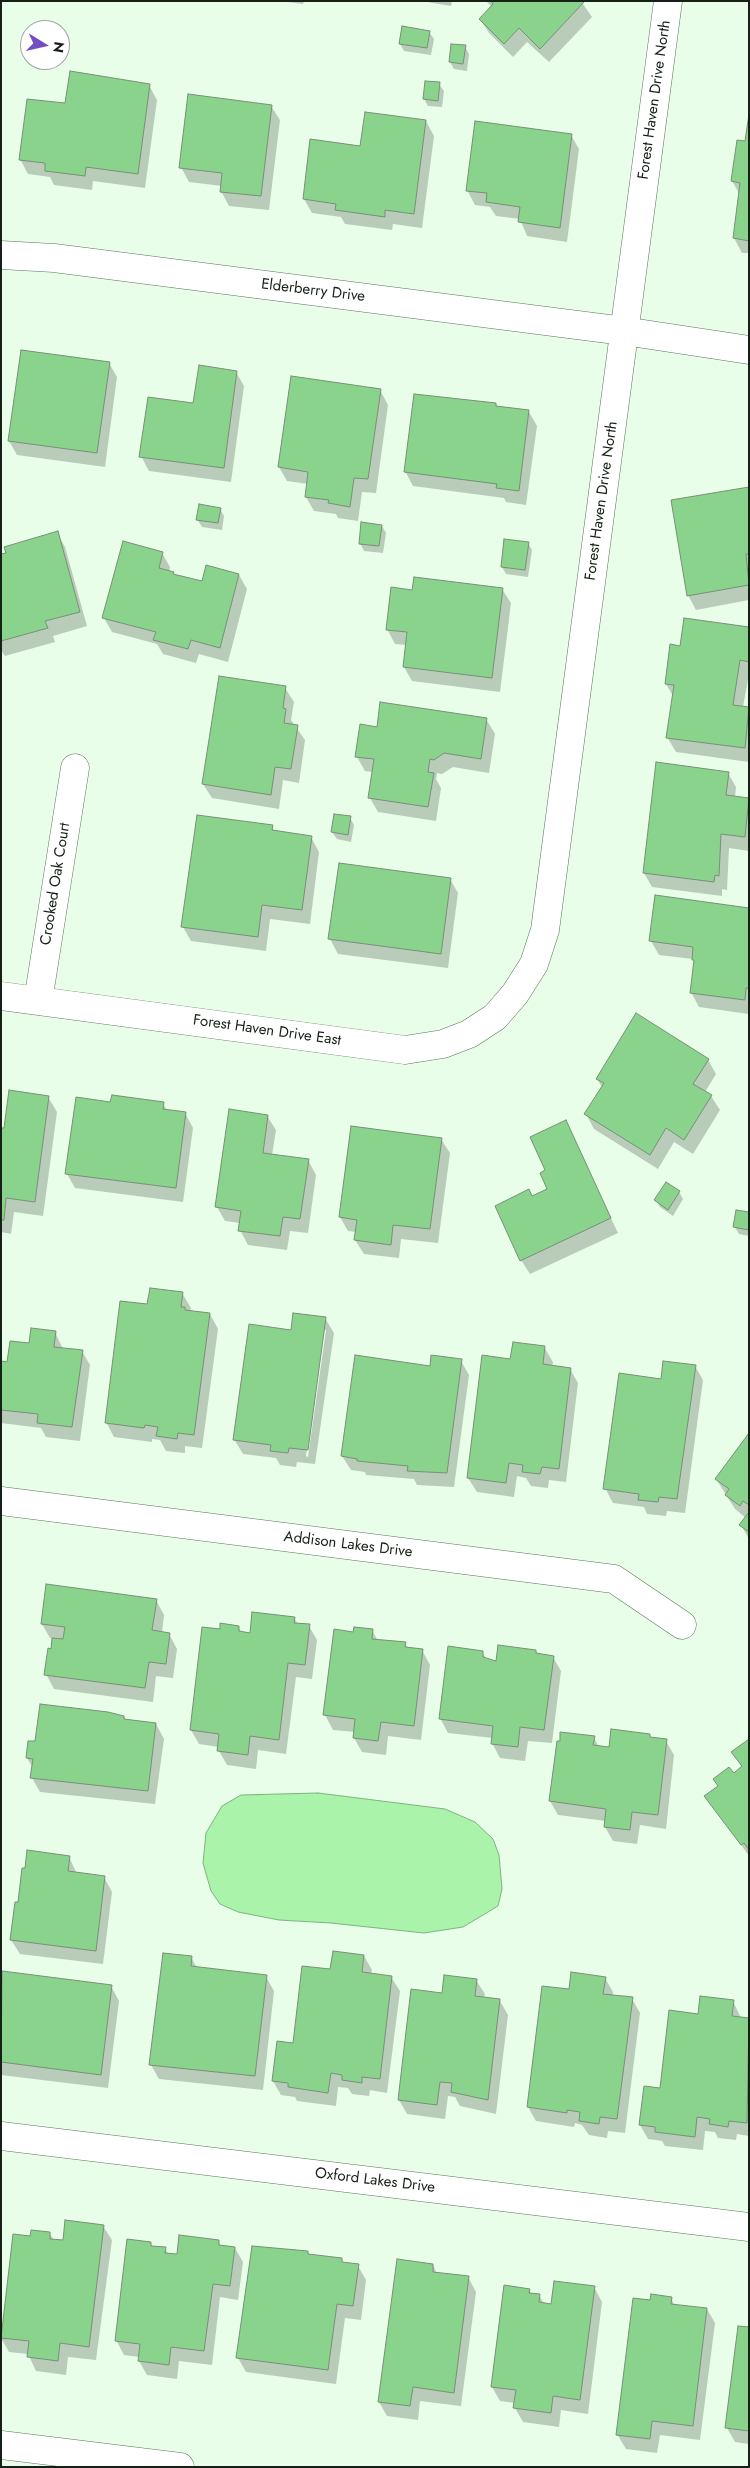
<!DOCTYPE html>
<style>
body{margin:0}
#map{position:relative;width:750px;height:2468px;overflow:hidden;background:#e8fee8;font-family:Jost,sans-serif}
canvas{display:block}
.frame{position:absolute;inset:0;border:2px solid #172017;pointer-events:none}
.north{position:absolute;left:20px;top:20px;width:50px;height:50px;box-sizing:border-box;background:#fff;border:1px solid #a2a6a2;border-radius:50%;rotate:99deg;font-size:14px;font-weight:700;line-height:20px;text-align:center;color:#172017}
.north::after{content:'';display:block;margin:auto;width:18px;height:22px;background:#744cc4;clip-path:polygon(50% 0,100% 100%,50% 72%,0 100%)}
</style>
<div id="map">
<canvas width="750" height="2468"></canvas>
<div class="frame"></div>
<div class="north">N</div>
</div>
<script>
const ctx = document.querySelector('canvas').getContext('2d');
ctx.lineJoin = 'round';
function fillPath(path, color) {
  ctx.fillStyle = color;
  ctx.fill(path, 'evenodd');
}
function shape(rows) {
  const path = new Path2D();
  for (const r of rows) {
    path.moveTo(r[0], r[1]);
    for (let i = 2; i < r.length; i += 2) path.lineTo(r[i], r[i + 1]);
  }
  return path;
}
function strokePath(path, color, width, dash) {
  ctx.strokeStyle = color;
  ctx.lineWidth = width;
  ctx.lineCap = dash ? 'butt' : 'round';
  ctx.setLineDash(dash || []);
  ctx.stroke(path);
}
function drawText(font, color, halo, rows, align = 'center') {
  ctx.font = font + ' Jost,sans-serif';
  ctx.lineWidth = 4;
  ctx.setLineDash([]);
  ctx.textBaseline = 'middle';
  ctx.strokeStyle = halo;
  ctx.fillStyle = color;
  for (const [text, x, y, turn = 0] of rows) {
    ctx.save();
    ctx.translate(x, y);
    ctx.rotate((+turn || 0) * Math.PI / 180);
    ctx.textAlign = isNaN(turn) ? turn : align;
    if (halo) ctx.strokeText(text, 0, 0);
    ctx.fillText(text, 0, 0);
    ctx.restore();
  }
}
const water = shape([
 [318,1793,445,1809,475,1822,493,1839,499,1855,502,1889,498,1906,463,1927,424,1933,331,1923,279,1920,238,1912,220,1904,211,1891,203,1863,206,1833,222,1806,241,1795,318,1793]
]);
fillPath(water, '#a9f3ab');
strokePath(water, '#7db47f', 1);
fillPath(shape([
 [280,1,304,1,303,4],
 [421,1,452,1,451,6],
 [486,1,581,1,592,17,549,62,527,42,513,57,489,33,480,19,492,7],
 [429,32,434,39,431,55,404,51,400,44],
 [452,45,465,47,469,54,467,71,454,69,450,62],
 [439,84,444,91,442,107,428,106,424,99],
 [149,85,157,100,145,188,93,181,92,190,54,185,50,177,28,174,20,159,66,105],
 [271,106,280,120,269,210,229,206,221,191,222,186,189,182,181,167],
 [426,121,434,136,422,228,393,224,392,230,345,224,341,217,312,213,304,199,361,148],
 [749,122,749,253,742,253,734,238,740,195,732,181,746,143],
 [571,135,579,149,567,242,527,236,520,219,496,216,490,207,475,205,467,190],
 [109,363,117,377,105,467,17,455,9,441],
 [236,372,244,386,231,482,149,471,141,456,194,405],
 [380,390,388,405,376,493,362,492,358,521,338,518,336,514,314,511,306,497,308,484,287,481,279,467],
 [496,404,498,408,529,412,537,426,526,505,506,502,504,498,413,486,405,471],
 [749,488,749,600,696,610,688,595],
 [220,509,224,516,222,530,202,527,197,519],
 [382,526,386,533,383,553,364,551,360,543],
 [57,533,65,547,87,626,53,636,55,642,5,656,1,650,1,555],
 [528,543,532,550,528,577,506,574,502,567],
 [162,553,170,567,169,572,174,576,203,583,239,575,247,589,228,662,199,654,196,663,163,654,157,644,112,632,104,618],
 [502,589,511,603,500,692,412,681,404,667,407,645,395,644,387,629,413,591],
 [749,628,749,674,743,707,749,708,749,762,676,752,667,737,673,696,666,684,681,647],
 [285,688,294,702,291,720,305,740,299,783,283,780,279,809,212,798,203,784],
 [486,719,495,734,489,773,453,767,442,774,437,773,436,779,441,788,436,821,378,812,370,798,373,772,365,771,357,757,378,729],
 [728,773,736,787,735,797,749,799,749,851,729,848,727,890,722,889,722,896,652,887,644,873],
 [350,818,354,825,351,842,337,839,332,832],
 [272,827,275,832,311,837,319,852,310,924,270,919,266,951,191,941,183,927],
 [450,879,458,893,448,968,338,954,330,939],
 [749,909,749,1014,699,1007,691,992,695,963,693,959,659,955,651,941],
 [708,1060,716,1074,705,1092,711,1096,720,1110,693,1154,674,1142,658,1169,594,1129,586,1114,602,1087,597,1079],
 [48,1097,57,1112,43,1216,14,1212,11,1234,1,1232,1,1129,5,1130],
 [111,1103,163,1103,167,1111,185,1113,193,1128,183,1202,75,1188,67,1174],
 [267,1116,276,1130,272,1155,308,1160,316,1175,308,1233,290,1231,287,1250,248,1245,240,1230,240,1223,225,1221,217,1207],
 [565,1122,618,1233,530,1274,521,1260,532,1197,548,1190,547,1170],
 [441,1139,450,1153,438,1243,401,1239,399,1258,364,1254,355,1240,356,1232,348,1231,340,1217],
 [667,1184,679,1192,683,1199,673,1216,660,1207,656,1200],
 [749,1214,749,1236,739,1234,735,1227],
 [182,1293,191,1308,190,1312,210,1314,218,1329,202,1448,185,1446,185,1453,166,1451,160,1440,152,1439,152,1442,114,1437,106,1422],
 [325,1318,334,1333,315,1464,297,1462,296,1467,280,1465,276,1458,243,1454,234,1439,292,1332],
 [323,1330,326,1330,308,1457,306,1456],
 [55,1332,63,1349,82,1351,90,1365,80,1441,46,1437,41,1428,1,1423,1,1362,8,1363,30,1345],
 [544,1347,553,1362,552,1367,570,1369,578,1383,566,1482,549,1480,548,1488,531,1486,526,1478,517,1476,514,1497,477,1492,468,1478,511,1361],
 [461,1361,469,1375,454,1487,417,1485,414,1479,366,1475,365,1472,351,1470,342,1456,431,1367],
 [695,1366,703,1380,685,1513,667,1511,666,1516,647,1514,644,1507,613,1503,605,1488,662,1380],
 [749,1435,749,1539,741,1525,746,1518,735,1509,716,1479],
 [156,1600,164,1615,162,1633,169,1634,177,1649,173,1678,156,1676,153,1702,54,1689,46,1674,53,1638,50,1638,42,1624],
 [294,1618,298,1624,309,1626,317,1640,312,1679,296,1677,286,1754,258,1750,256,1769,227,1765,219,1751,219,1747,199,1744,191,1730,221,1631,238,1627,242,1633,251,1634],
 [372,1630,378,1641,405,1644,408,1648,422,1650,430,1665,421,1740,388,1736,386,1755,362,1752,354,1738,355,1732,333,1730,325,1715,354,1633],
 [536,1651,538,1655,553,1657,561,1671,552,1743,528,1741,525,1761,500,1758,492,1743,493,1738,448,1733,440,1718,482,1652,487,1660,497,1663],
 [124,1717,126,1721,156,1724,164,1739,155,1804,40,1792,32,1778,33,1768,27,1758],
 [649,1735,651,1738,666,1741,674,1755,666,1829,640,1825,637,1844,613,1841,605,1827,606,1821,558,1815,550,1801,594,1738,599,1747,610,1748],
 [749,1740,749,1856,706,1796,742,1768,733,1752],
 [69,1857,77,1874,104,1877,112,1892,103,1964,20,1954,11,1940,19,1904],
 [364,1956,372,1970,371,1974,391,1977,400,1991,387,2093,370,2090,369,2096,352,2094,348,2088,338,2087,336,2106,297,2101,295,2097,281,2095,273,2081,332,1971],
 [191,1957,197,1968,266,1977,274,1991,263,2090,159,2079,151,2065],
 [4,1973,111,1986,119,2001,108,2088,1,2075,1,1989],
 [605,1978,613,1992,613,1996,632,1999,640,2013,625,2133,608,2131,607,2138,589,2135,582,2125,575,2123,574,2127,536,2121,528,2107,571,1990],
 [476,1980,485,1994,484,1998,500,2001,508,2015,496,2114,460,2106,455,2097,448,2096,445,2119,407,2114,399,2100],
 [733,2001,741,2018,749,2019,749,2136,737,2134,736,2140,718,2138,715,2132,705,2131,703,2150,665,2146,662,2141,648,2139,640,2125,645,2087,661,2089,699,2015],
 [103,2226,112,2240,96,2360,68,2357,66,2375,36,2371,28,2354,9,2352,1,2338,14,2235,31,2237,50,2234,54,2240,64,2241],
 [218,2241,221,2246,235,2248,243,2262,238,2300,220,2297,212,2365,179,2361,177,2379,147,2375,139,2361,139,2357,124,2355,116,2340,150,2243,153,2247,165,2249,169,2255,178,2256],
 [308,2253,309,2256,341,2260,344,2264,358,2266,366,2280,361,2320,345,2318,336,2384,246,2372,238,2358],
 [433,2265,437,2274,468,2277,476,2292,461,2406,420,2401,418,2420,387,2416,379,2402],
 [594,2287,602,2302,588,2414,561,2410,559,2427,523,2422,515,2408,515,2403,500,2401,492,2387,529,2290,532,2295,539,2295,544,2304,552,2305],
 [671,2298,675,2306,707,2309,715,2323,700,2440,660,2435,657,2453,626,2449,617,2434,651,2302],
 [749,2328,749,2444,735,2442,727,2428]
]), '#0003');
const building = shape([
 [491,1,583,1,584,2,540,49,519,28,504,44,479,19,493,4,491,1],
 [402,26,430,31,427,48,399,44,402,26],
 [451,44,466,45,463,64,449,62,451,44],
 [70,71,150,84,138,174,86,167,85,176,45,171,45,163,19,160,27,99,65,103,70,71],
 [425,81,440,82,438,101,423,99,425,81],
 [188,94,272,105,261,196,220,192,222,173,179,168,188,94],
 [365,112,426,120,414,214,385,210,385,217,335,210,336,204,303,199,310,139,360,146,365,112],
 [749,114,749,241,733,238,740,183,731,181,737,140,745,141,749,114],
 [475,121,572,134,560,228,518,222,520,207,486,202,487,193,466,191,475,121],
 [21,350,110,362,97,453,8,441,21,350],
 [199,365,237,371,224,468,139,457,148,397,193,403,199,365],
 [291,376,381,389,368,479,354,478,350,507,328,503,329,500,305,497,308,472,278,467,291,376],
 [414,394,496,403,496,406,529,410,519,491,496,488,497,484,404,472,414,394],
 [749,487,749,554,746,554,749,585,687,596,671,500,749,487],
 [199,504,221,508,218,523,196,520,199,504],
 [361,522,382,525,379,546,359,544,361,522],
 [58,531,80,612,45,621,48,628,1,641,1,554,6,553,4,547,58,531],
 [504,539,529,542,525,570,501,567,504,539],
 [123,541,163,552,159,568,174,572,173,574,202,581,206,565,239,574,220,648,191,640,188,649,153,640,156,632,102,618,123,541],
 [414,577,503,588,492,678,403,667,407,632,386,630,391,587,412,590,414,577],
 [684,618,749,627,749,662,740,660,733,705,749,707,745,748,666,738,674,685,665,684,670,644,680,646,684,618],
 [219,676,286,686,283,708,286,709,284,723,298,725,291,769,275,767,271,795,202,784,219,676],
 [380,702,487,718,481,759,444,753,434,760,430,759,428,772,434,773,428,807,368,798,374,759,355,757,360,724,377,727,380,702],
 [656,762,729,772,726,795,749,798,745,837,721,834,719,876,715,875,714,882,643,873,656,762],
 [334,814,351,816,348,835,331,832,334,814],
 [197,815,273,825,272,830,312,836,302,910,262,905,258,937,181,927,197,815],
 [339,863,451,878,441,954,328,939,339,863],
 [655,895,749,908,749,988,746,988,745,1000,690,993,694,960,692,960,693,947,649,941,655,895],
 [636,1013,709,1059,693,1084,712,1095,684,1140,666,1128,650,1155,584,1114,604,1083,596,1079,636,1013],
 [9,1090,49,1096,35,1202,6,1198,4,1220,1,1220,1,1128,4,1128,9,1090],
 [112,1095,164,1102,163,1109,186,1112,176,1188,65,1174,76,1097,110,1102,112,1095],
 [229,1109,268,1115,263,1153,309,1159,300,1219,283,1217,280,1236,238,1231,241,1211,215,1207,229,1109],
 [566,1120,611,1218,520,1261,495,1206,529,1189,532,1196,547,1189,540,1173,545,1170,530,1137,566,1120],
 [351,1126,442,1138,430,1229,393,1225,391,1245,354,1240,357,1220,339,1217,351,1126],
 [666,1182,680,1191,668,1210,654,1200,666,1182],
 [736,1210,749,1212,749,1230,733,1227,736,1210],
 [150,1288,183,1292,181,1307,185,1307,185,1310,210,1313,194,1435,178,1433,177,1439,156,1436,158,1427,145,1425,144,1428,105,1423,120,1301,147,1304,150,1288],
 [293,1313,326,1317,308,1450,289,1448,288,1453,270,1451,271,1445,233,1440,249,1324,291,1330,293,1313],
 [31,1328,56,1331,54,1347,83,1350,72,1427,37,1423,38,1414,1,1410,1,1361,7,1362,10,1341,29,1343,31,1328],
 [513,1342,545,1346,543,1364,571,1368,559,1469,542,1467,540,1474,522,1472,523,1465,509,1463,506,1483,467,1478,482,1355,510,1359,513,1342],
 [355,1355,430,1366,431,1355,462,1359,447,1473,407,1471,408,1466,357,1461,357,1459,341,1456,355,1355],
 [663,1361,696,1365,677,1499,659,1497,658,1502,638,1500,639,1494,603,1489,619,1373,661,1379,663,1361],
 [749,1433,749,1505,743,1501,740,1506,725,1495,729,1489,715,1479,749,1433],
 [749,1512,749,1532,739,1525,749,1512],
 [46,1584,157,1599,152,1630,170,1633,166,1664,149,1662,145,1688,44,1675,48,1648,51,1649,52,1638,63,1639,65,1627,41,1624,46,1584],
 [252,1612,295,1617,294,1623,310,1624,305,1665,288,1663,279,1740,250,1736,248,1755,217,1751,219,1734,190,1730,202,1627,220,1629,220,1623,239,1626,239,1631,250,1633,252,1612],
 [354,1627,373,1629,372,1639,406,1642,405,1647,423,1649,414,1726,381,1722,378,1741,353,1738,355,1719,323,1715,334,1629,353,1632,354,1627],
 [498,1645,536,1650,536,1653,554,1656,544,1730,520,1727,518,1747,491,1744,493,1726,439,1719,448,1646,483,1651,483,1657,496,1661,498,1645],
 [40,1704,108,1712,124,1716,124,1719,156,1723,148,1791,30,1778,33,1759,26,1758,28,1741,35,1741,40,1704],
 [611,1729,650,1734,650,1737,667,1739,658,1815,632,1812,630,1830,604,1827,606,1809,549,1801,557,1741,560,1741,560,1732,595,1736,593,1745,609,1747,611,1729],
 [749,1739,749,1850,744,1843,741,1845,704,1796,718,1786,713,1779,729,1767,734,1773,742,1766,731,1752,749,1739],
 [27,1850,70,1856,68,1871,105,1876,96,1951,10,1940,15,1902,18,1902,22,1868,25,1868,27,1850],
 [333,1951,364,1955,362,1972,392,1976,380,2079,362,2077,362,2083,342,2080,342,2075,331,2073,328,2093,288,2087,288,2083,272,2081,277,2041,293,2043,302,1966,330,1969,333,1951],
 [163,1953,192,1956,191,1966,267,1975,255,2076,149,2065,163,1953],
 [2,1971,112,1985,101,2075,1,2062,2,1971],
 [571,1972,606,1977,603,1994,633,1997,617,2119,600,2117,599,2124,579,2121,580,2112,567,2110,567,2113,527,2107,542,1986,569,1989,571,1972],
 [444,1975,477,1979,475,1996,500,1999,488,2100,451,2092,452,2083,440,2082,437,2105,398,2100,411,1989,442,1993,444,1975],
 [700,1996,734,2000,732,2016,749,2018,747,2123,729,2121,728,2127,709,2124,710,2119,697,2117,695,2137,655,2132,655,2127,639,2125,644,2086,660,2088,669,2010,698,2014,700,1996],
 [65,2220,104,2225,89,2347,60,2343,58,2361,27,2357,29,2341,1,2338,13,2234,30,2236,31,2230,50,2232,50,2239,63,2240,65,2220],
 [179,2235,219,2240,219,2245,235,2247,230,2286,213,2284,204,2351,171,2347,169,2365,138,2361,140,2344,115,2341,127,2239,151,2242,151,2246,166,2247,165,2253,177,2254,179,2235],
 [252,2246,308,2251,308,2254,342,2258,342,2262,359,2264,353,2306,337,2304,328,2370,236,2358,252,2246],
 [397,2259,433,2264,433,2272,469,2276,454,2393,413,2387,410,2406,378,2402,397,2259],
 [554,2281,595,2286,580,2400,553,2396,551,2413,513,2408,516,2390,491,2387,504,2285,530,2289,529,2293,540,2294,539,2302,551,2304,554,2281],
 [651,2294,672,2297,671,2304,707,2308,693,2426,652,2421,650,2439,616,2435,633,2298,650,2300,651,2294],
 [738,2326,749,2327,749,2431,725,2428,738,2326]
]);
fillPath(building, '#8ad38c');
strokePath(building, '#779077', 1);
const minor = shape([
 [1,255,54,258,624,331,749,350],
 [1,996,405,1050,443,1044,469,1034,495,1017,515,994,534,964,545,930,668,1],
 [38,1001,75,768],
 [1,1501,614,1579,682,1625],
 [1,2136,749,2227],
 [1,2445,180,2467]
]);
strokePath(minor, '#5c745d', 29);
strokePath(minor, '#fff', 28);
drawText('15px', '#172017', '#fff', [
 ["Forest Haven Drive North",655,100,-82],
 ["Elderberry Drive",313,291,7],
 ["Forest Haven Drive North",602,501,-82],
 ["Crooked Oak Court",56,884,-81],
 ["Forest Haven Drive East",267,1031,8],
 ["Addison Lakes Drive",348,1545,7],
 ["Oxford Lakes Drive",375,2181,7]
]);
</script>
